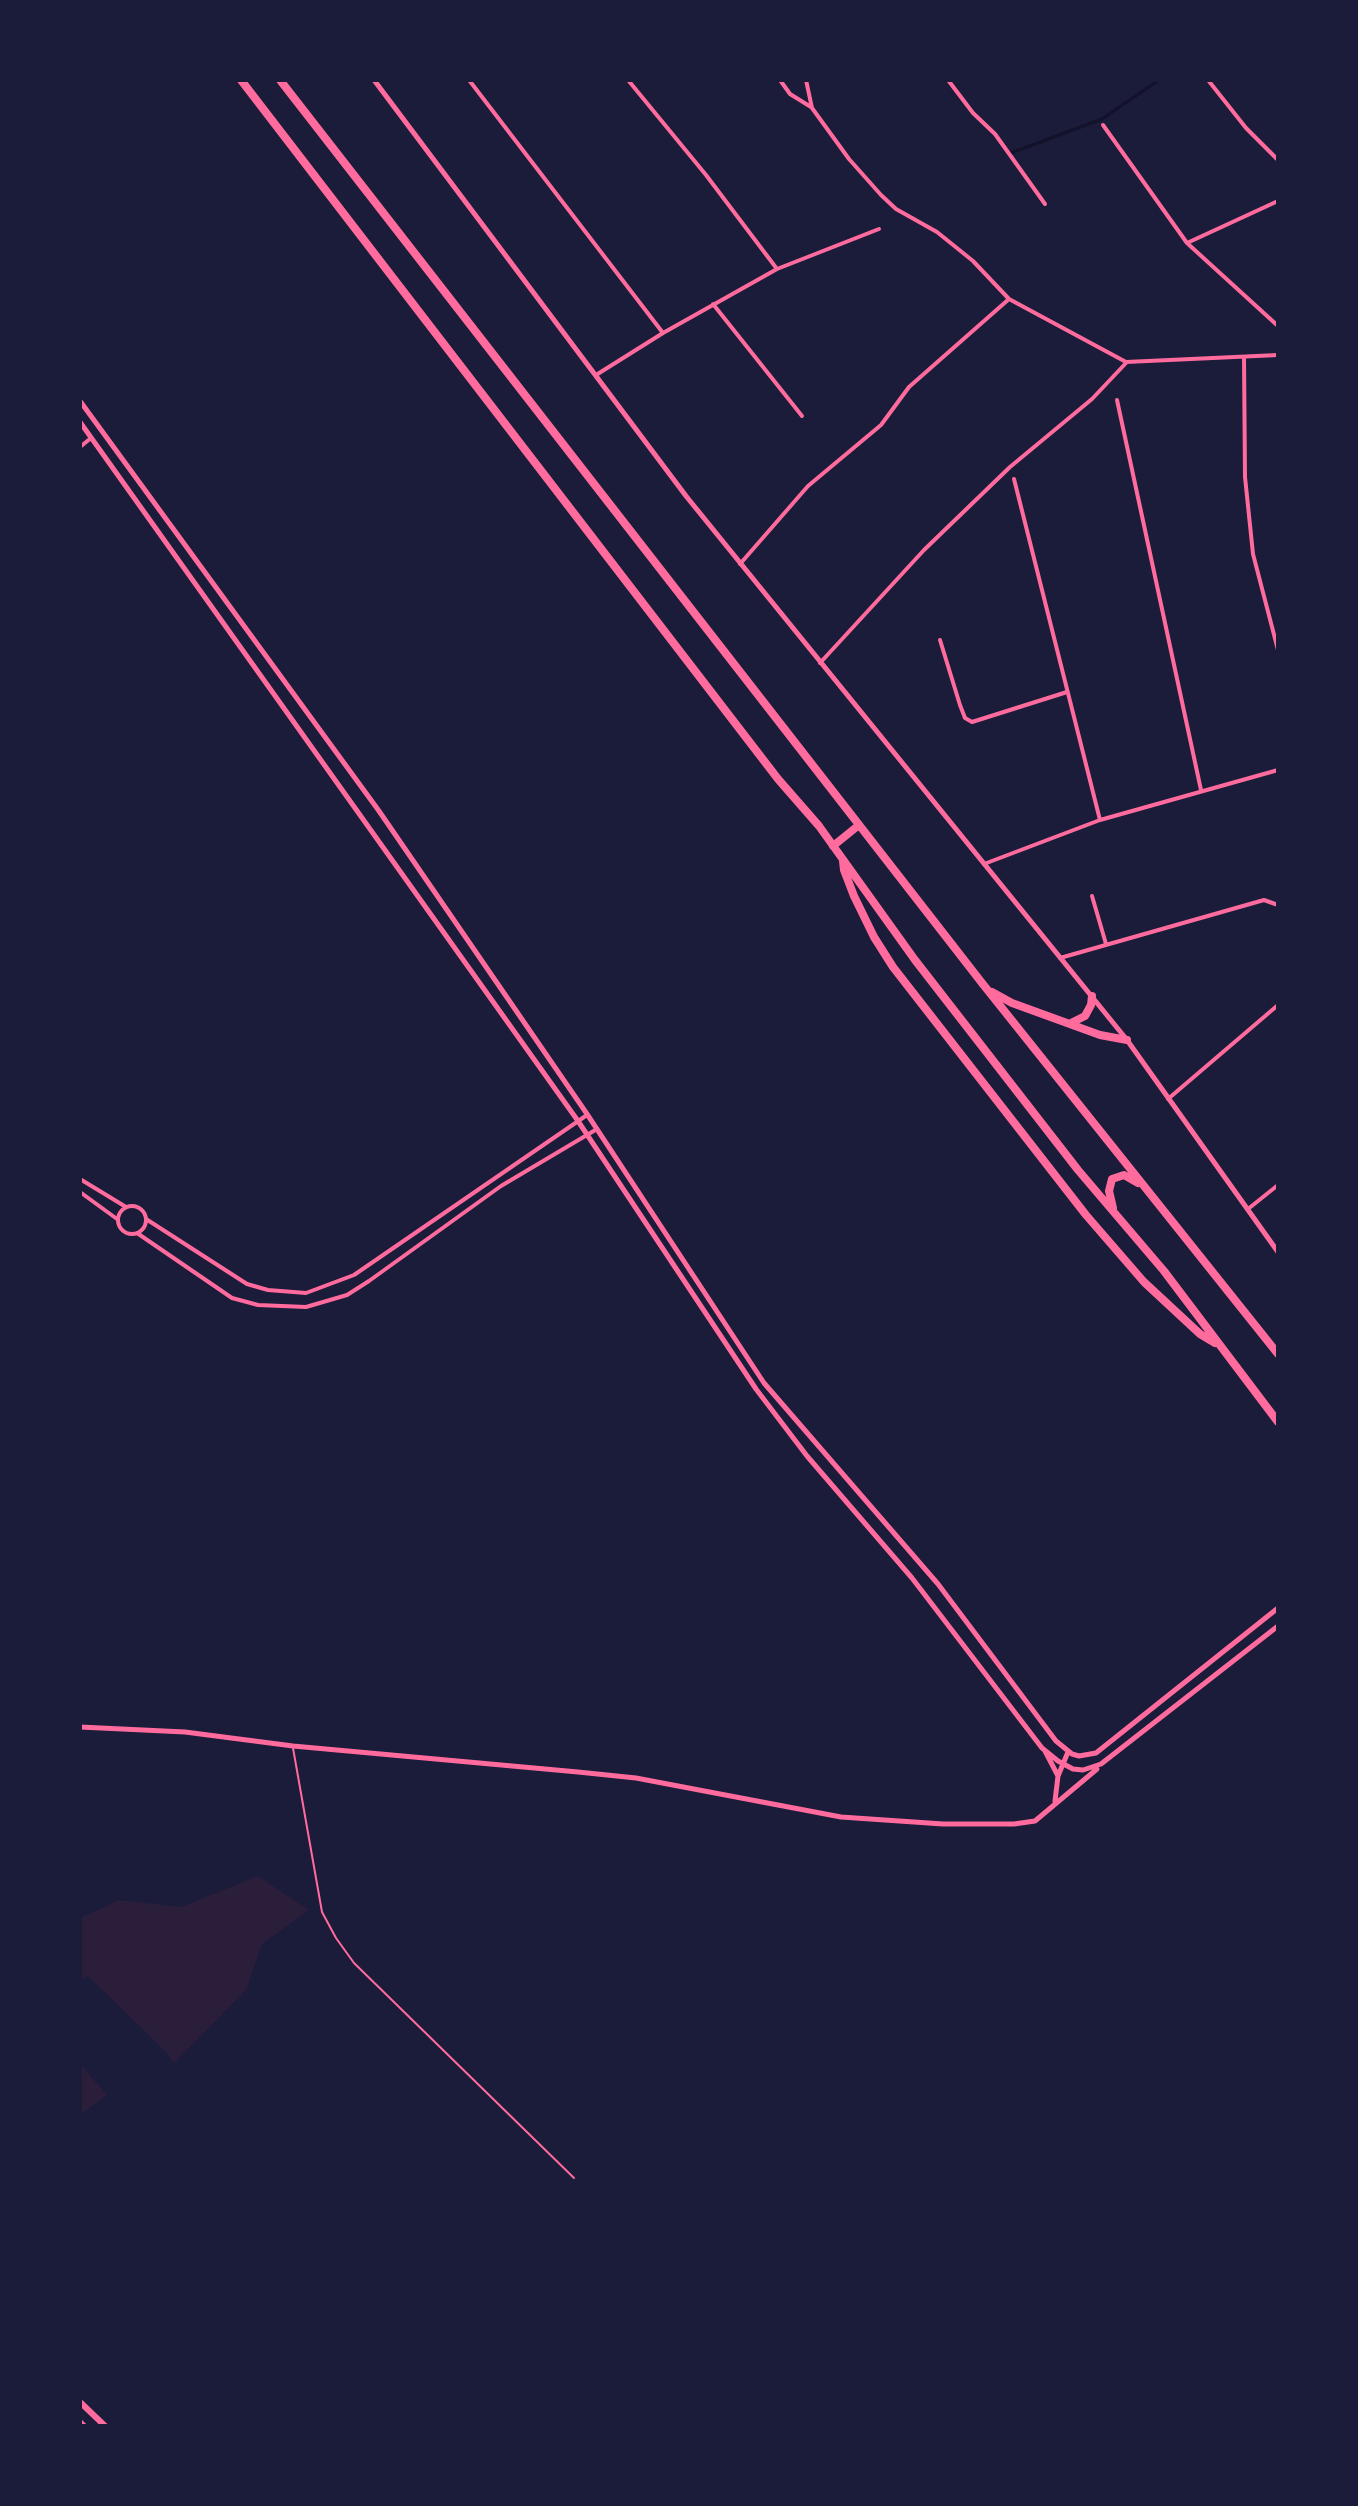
<!DOCTYPE html>
<style>
body{margin:0}
#map{position:relative;width:1358px;height:2506px;overflow:hidden;background:#1b1b3a;font-family:"Source Sans 3",sans-serif}
canvas{display:block}
.frame{position:absolute;inset:0;border:82px solid #1b1b3a;pointer-events:none}
</style>
<div id="map">
<canvas width="1358" height="2506"></canvas>
<div class="frame"></div>
</div>
<script>
const ctx = document.querySelector('canvas').getContext('2d');
ctx.lineJoin = 'round';
function fillPath(path, color) {
  ctx.fillStyle = color;
  ctx.fill(path, 'evenodd');
}
function shape(rows) {
  const path = new Path2D();
  for (const r of rows) {
    if (r.length === 3) {
      path.moveTo(r[0] + r[2], r[1]);
      path.arc(r[0], r[1], r[2], 0, 2 * Math.PI);
      continue;
    }
    path.moveTo(r[0], r[1]);
    for (let i = 2; i < r.length; i += 2) path.lineTo(r[i], r[i + 1]);
  }
  return path;
}
function strokePath(path, color, width, dash) {
  ctx.strokeStyle = color;
  ctx.lineWidth = width;
  ctx.lineCap = dash ? 'butt' : 'round';
  ctx.setLineDash(dash || []);
  ctx.stroke(path);
}
fillPath(shape([
 [258,1876,309,1910,262,1944,246,1990,174,2063,168,2054,88,1976,80,1981,80,1918,119,1900,181,1907],
 [80,2064,107,2095,80,2115]
]), '#2a1e3b');
strokePath(shape([
 [1011,153,1102,119,1159,80]
]), '#12122b', 3);
strokePath(shape([
 [293,1748,322,1912,336,1938,354,1963,574,2178]
]), '#ff6b9d', 2);
strokePath(shape([
 [469,80,663,333],
 [628,80,706,175,777,269],
 [780,80,790,94,811,107],
 [806,80,812,108,849,159,881,195,896,209,937,232,973,261,1009,299,1126,362,1278,355],
 [948,80,973,113,995,134,1045,204],
 [1208,80,1246,128,1278,160],
 [1103,125,1187,243,1278,326],
 [1187,243,1278,201],
 [713,304,802,416],
 [1244,357,1245,477,1253,554,1278,650],
 [596,375,663,333,777,269,879,229],
 [1117,400,1201,790],
 [80,447,91,438],
 [1014,479,1100,820],
 [740,564,808,486,881,425,909,387,1009,299],
 [940,640,960,705,965,718,972,722,1067,692],
 [820,663,924,550,1010,467,1092,399,1126,363],
 [984,864,1100,820,1278,770],
 [1092,896,1106,944],
 [1060,958,1264,900,1278,905],
 [1168,1099,1278,1005],
 [80,1179,126,1207],
 [80,1192,117,1219],
 [132,1220,14],
 [1248,1209,1278,1185],
 [146,1219,247,1284,268,1290,306,1293,354,1275,587,1115],
 [137,1233,232,1298,258,1305,306,1307,347,1295,369,1281,501,1186,597,1129]
]), '#ff6b9d', 4);
strokePath(shape([
 [374,80,686,496,1127,1040,1278,1252],
 [80,401,379,811,587,1114,764,1383,938,1584,1056,1741,1072,1754,1079,1756,1096,1753,1278,1608],
 [80,422,578,1121,756,1389,807,1456,912,1578,1042,1748,1058,1761,1073,1769,1083,1770,1101,1764,1278,1626],
 [80,1727,185,1732,293,1746,578,1772,636,1778,841,1817,943,1824,1014,1824,1035,1821,1097,1769],
 [1045,1751,1058,1776,1055,1801],
 [1058,1776,1068,1752]
]), '#ff6b9d', 5);
strokePath(shape([
 [80,2402,105,2426],
 [80,2422,84,2426]
]), '#ff6b9d', 6);
strokePath(shape([
 [241,80,778,779,819,826,915,960,1078,1170,1164,1271,1278,1422],
 [280,80,982,983,1278,1354],
 [833,846,859,825],
 [843,861,844,870,854,896,874,937,893,967,1086,1215,1144,1282,1200,1334,1215,1343],
 [992,992,1012,1003,1100,1035,1127,1040],
 [1071,1023,1085,1016,1091,1005,1092,996],
 [1113,1208,1109,1191,1112,1179,1124,1175,1138,1183]
]), '#ff6b9d', 8);
</script>
